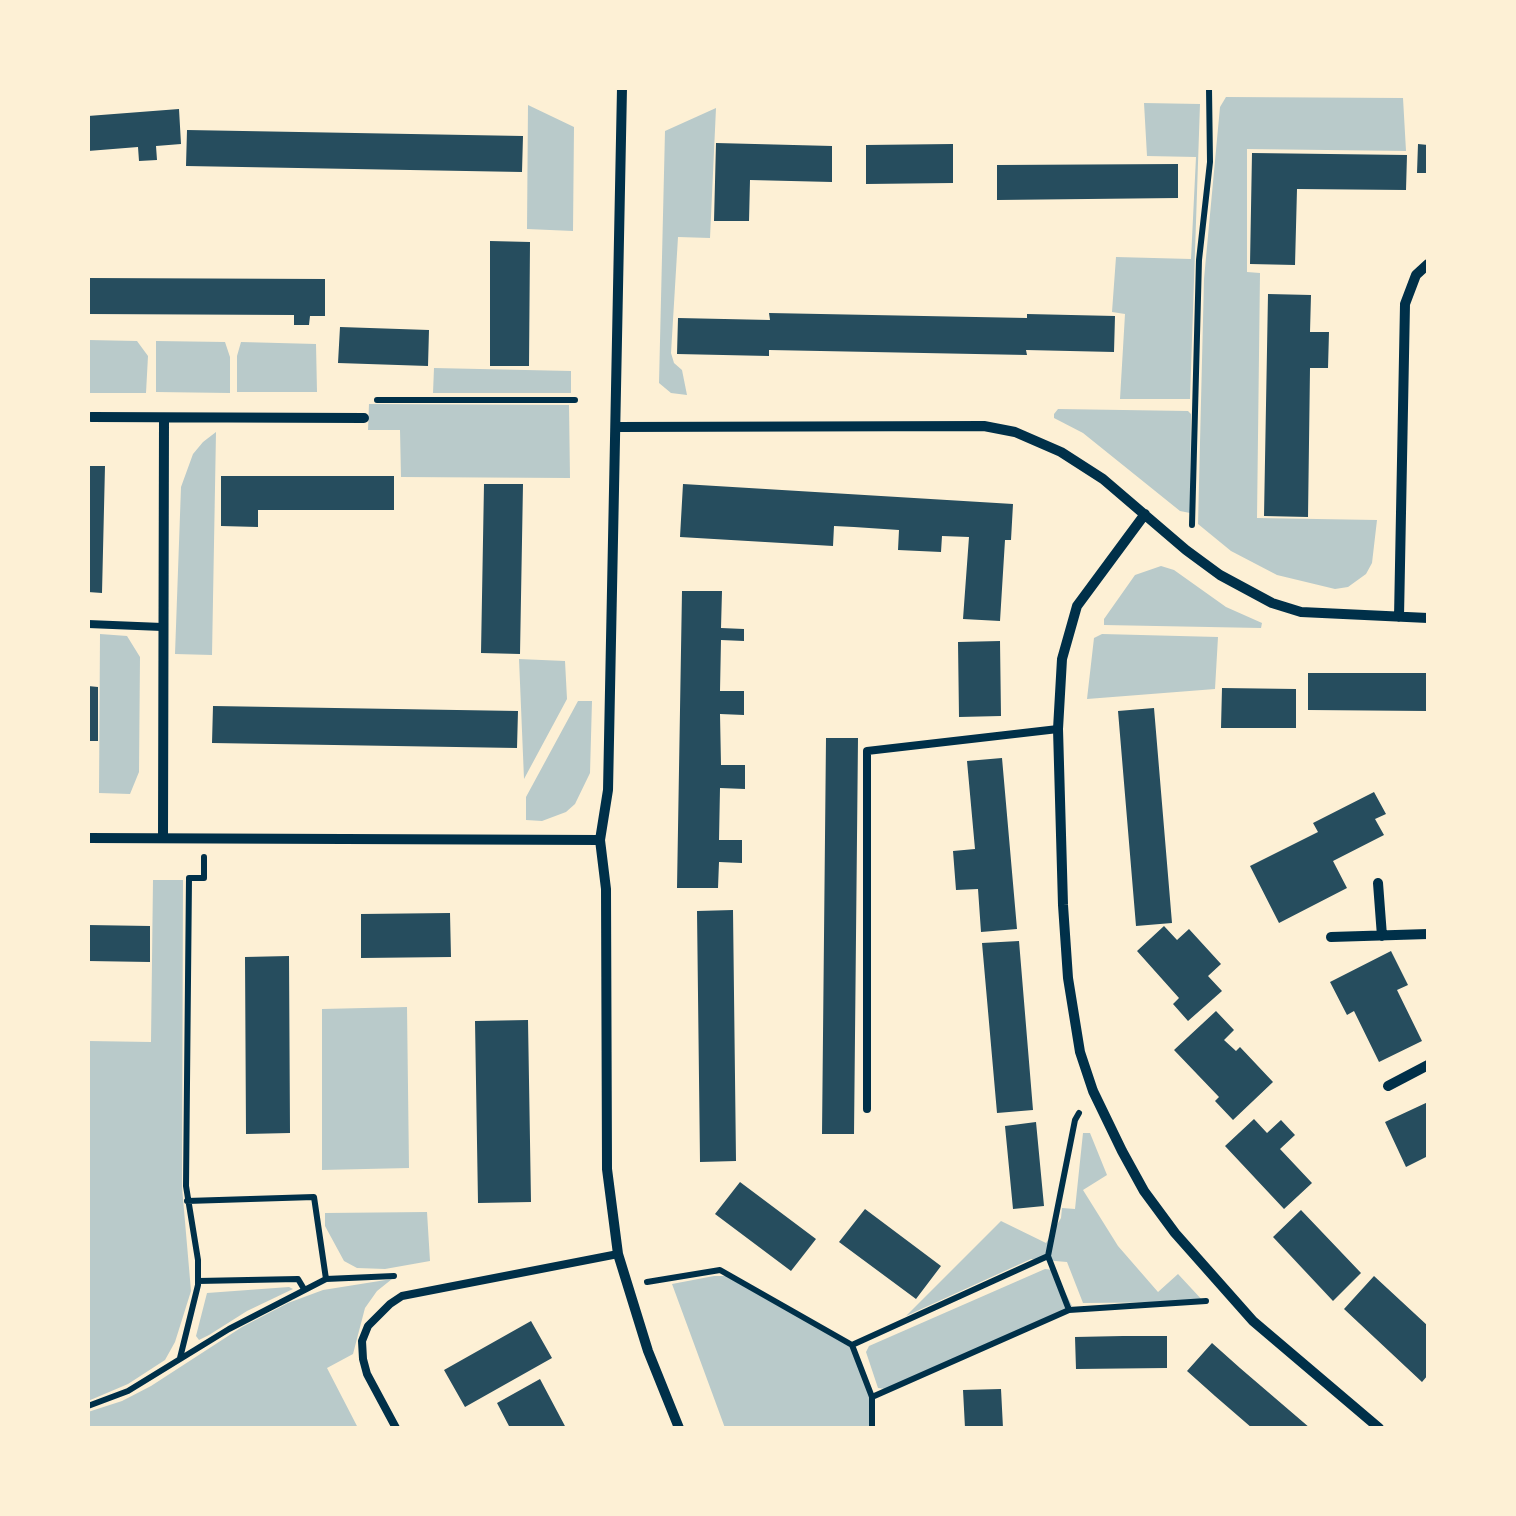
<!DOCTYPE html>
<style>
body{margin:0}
#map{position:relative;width:1516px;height:1516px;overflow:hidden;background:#fdf0d5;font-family:Rubik,sans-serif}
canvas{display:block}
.frame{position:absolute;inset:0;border:90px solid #fdf0d5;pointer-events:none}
</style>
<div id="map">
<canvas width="1516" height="1516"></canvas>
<div class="frame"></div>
</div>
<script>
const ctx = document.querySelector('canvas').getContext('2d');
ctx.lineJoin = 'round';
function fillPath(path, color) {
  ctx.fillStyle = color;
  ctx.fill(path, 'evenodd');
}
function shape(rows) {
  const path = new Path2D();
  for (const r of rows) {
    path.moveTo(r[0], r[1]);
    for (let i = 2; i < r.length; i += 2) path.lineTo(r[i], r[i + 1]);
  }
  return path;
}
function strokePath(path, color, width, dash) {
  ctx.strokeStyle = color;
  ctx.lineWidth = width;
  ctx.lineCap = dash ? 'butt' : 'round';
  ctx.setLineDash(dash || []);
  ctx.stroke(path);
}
fillPath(shape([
 [1226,97,1403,98,1406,151,1247,149,1247,272,1260,273,1257,518,1377,520,1372,563,1366,574,1348,587,1335,589,1277,575,1231,551,1198,524,1204,279,1220,107],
 [1144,103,1200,104,1190,399,1120,399,1125,314,1112,312,1116,257,1191,259,1196,157,1147,156],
 [528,105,574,127,573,231,527,229],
 [716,108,710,238,678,237,671,353,674,363,682,370,687,395,671,393,659,383,665,131],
 [88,340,137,341,148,356,146,393,88,393],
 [156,341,225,342,230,357,230,393,156,392],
 [241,342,316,344,317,392,237,392,237,356],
 [434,368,571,371,571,393,433,393],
 [369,404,569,405,570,478,401,477,400,430,368,430],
 [1058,409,1188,411,1191,414,1190,513,1180,511,1083,433,1054,418,1054,414],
 [216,432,212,655,175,654,181,487,193,454,203,442],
 [1161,566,1174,570,1226,607,1262,623,1261,628,1104,625,1104,619,1135,575],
 [100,634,127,636,140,657,139,772,130,794,99,793],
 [1102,634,1218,637,1215,689,1087,699,1094,638],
 [519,659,565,661,567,699,524,779],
 [578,701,592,701,590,773,575,804,566,812,542,821,526,820,526,797],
 [153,880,183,880,182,1187,191,1291,175,1342,165,1360,128,1384,88,1401,88,1041,151,1042],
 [407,1007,409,1168,322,1170,322,1009],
 [1083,1133,1090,1133,1107,1175,1083,1190,1118,1246,1158,1292,1178,1274,1204,1302,1083,1303,1067,1262,1031,1259,906,1316,1001,1221,1046,1243,1061,1218,1062,1208,1075,1209],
 [427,1212,430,1261,385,1269,357,1268,344,1261,325,1226,325,1213],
 [1045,1269,1054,1270,1072,1306,885,1389,878,1388,866,1352,869,1346],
 [714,1276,730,1276,850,1342,873,1404,875,1428,725,1428,672,1284],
 [392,1279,377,1291,365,1308,353,1354,327,1368,358,1428,88,1428,88,1412,122,1401,151,1386,242,1327,288,1303,323,1290],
 [289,1287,293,1289,247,1311,209,1335,199,1340,196,1336,207,1293]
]), '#b9caca');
fillPath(shape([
 [179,109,181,144,156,146,157,160,139,161,138,147,88,151,88,116],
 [187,130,523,136,522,172,186,166],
 [716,143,832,146,832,182,750,180,749,221,714,221],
 [953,144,953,183,866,184,866,145],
 [1418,144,1428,145,1428,173,1417,173],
 [1252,153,1407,155,1406,190,1297,189,1295,265,1250,264],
 [1178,164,1178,198,997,200,997,165],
 [490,241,530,242,529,366,490,366],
 [88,278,325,279,325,316,310,316,309,325,294,325,294,315,88,314],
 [1268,294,1311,295,1310,332,1329,332,1328,368,1310,368,1308,517,1264,516],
 [769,313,1027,318,1027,314,1115,316,1114,352,1026,350,1027,355,769,350,769,356,677,354,678,318,770,320],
 [340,327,429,330,428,366,338,363],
 [88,466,105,466,102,593,88,592],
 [221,476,394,476,394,510,258,510,258,527,221,526],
 [484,484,523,484,520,654,481,653],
 [683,484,1013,504,1011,540,1005,540,1000,621,963,619,969,537,942,536,941,552,898,550,899,530,854,527,834,526,833,546,680,537],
 [682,591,722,591,721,628,744,629,744,641,721,640,720,691,744,691,744,715,720,714,721,765,745,765,745,789,720,788,719,840,742,840,742,863,719,862,718,888,677,888],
 [1000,641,1001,716,959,717,958,642],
 [1308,673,1428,673,1428,711,1308,710],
 [88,686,98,687,98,741,88,741],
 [1222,688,1296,689,1296,728,1221,728],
 [213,706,518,711,517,748,212,743],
 [1154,708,1172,923,1136,926,1118,711],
 [826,738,858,738,854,1134,822,1134],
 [1002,758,1017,929,981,932,978,889,956,890,953,851,975,849,967,761],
 [1374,792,1386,814,1375,819,1384,835,1333,861,1347,888,1279,923,1250,866,1318,832,1313,823],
 [733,910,736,1161,700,1162,697,911],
 [450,913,451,957,361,958,361,914],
 [88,925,150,926,150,962,88,961],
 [1164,926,1177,940,1189,929,1221,964,1208,976,1222,991,1188,1021,1173,1004,1179,998,1137,951],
 [1019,941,1033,1110,997,1113,982,943],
 [1391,951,1408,985,1397,990,1422,1041,1379,1062,1354,1011,1347,1015,1330,982],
 [289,956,290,1133,246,1134,245,957],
 [1216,1011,1234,1030,1224,1040,1236,1051,1240,1047,1273,1082,1233,1120,1215,1101,1219,1097,1174,1050],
 [528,1020,531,1202,478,1203,475,1021],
 [1428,1102,1428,1156,1406,1167,1385,1122],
 [1254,1119,1267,1133,1281,1120,1295,1135,1280,1149,1312,1183,1284,1209,1225,1146],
 [1036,1122,1044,1206,1013,1209,1005,1126],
 [740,1182,816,1239,791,1271,715,1214],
 [865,1209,941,1266,916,1299,839,1242],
 [1301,1210,1361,1273,1333,1301,1273,1237],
 [1374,1276,1428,1326,1428,1375,1422,1382,1344,1309],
 [531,1321,552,1358,465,1407,444,1370],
 [1123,1336,1167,1336,1167,1368,1076,1369,1075,1337],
 [1212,1343,1240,1368,1310,1428,1252,1428,1215,1396,1187,1371],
 [540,1379,566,1428,510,1428,497,1403],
 [1001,1389,1003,1428,965,1428,963,1390]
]), '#264d5e');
strokePath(shape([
 [377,400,575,400],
 [1192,525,1199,260,1210,162,1209,88],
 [187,1201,314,1197,326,1279],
 [1048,1256,1069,1310],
 [198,1281,298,1279,304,1289],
 [647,1282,720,1270,852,1345,1048,1256,1075,1120,1079,1113],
 [852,1345,872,1397],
 [180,1358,198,1285,198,1260,186,1186,189,878,204,878,204,857],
 [88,1406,128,1391,229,1329,326,1279,394,1276],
 [872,1428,872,1397,1069,1310,1206,1301]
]), '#003049', 6);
strokePath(shape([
 [88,624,162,627],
 [867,1109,867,751,1058,729],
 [396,1428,367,1374,363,1359,362,1341,368,1326,390,1304,402,1296,618,1254]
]), '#003049', 8);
strokePath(shape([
 [622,88,608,790,600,840,606,889,607,1169,618,1254,648,1351,679,1428],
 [91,417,364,418],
 [617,427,984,426,1015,432,1061,452,1103,479,1186,550,1220,575,1272,603,1301,612,1428,618],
 [1145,514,1077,606,1062,659,1058,729,1063,905,1068,978,1080,1052,1093,1091,1122,1151,1144,1191,1175,1233,1253,1321,1379,1428],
 [1399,617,1405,304,1416,275,1428,264],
 [88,838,600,840],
 [163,838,164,418],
 [1378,883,1382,936],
 [1331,937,1428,934],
 [1388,1086,1428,1065]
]), '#003049', 10);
</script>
